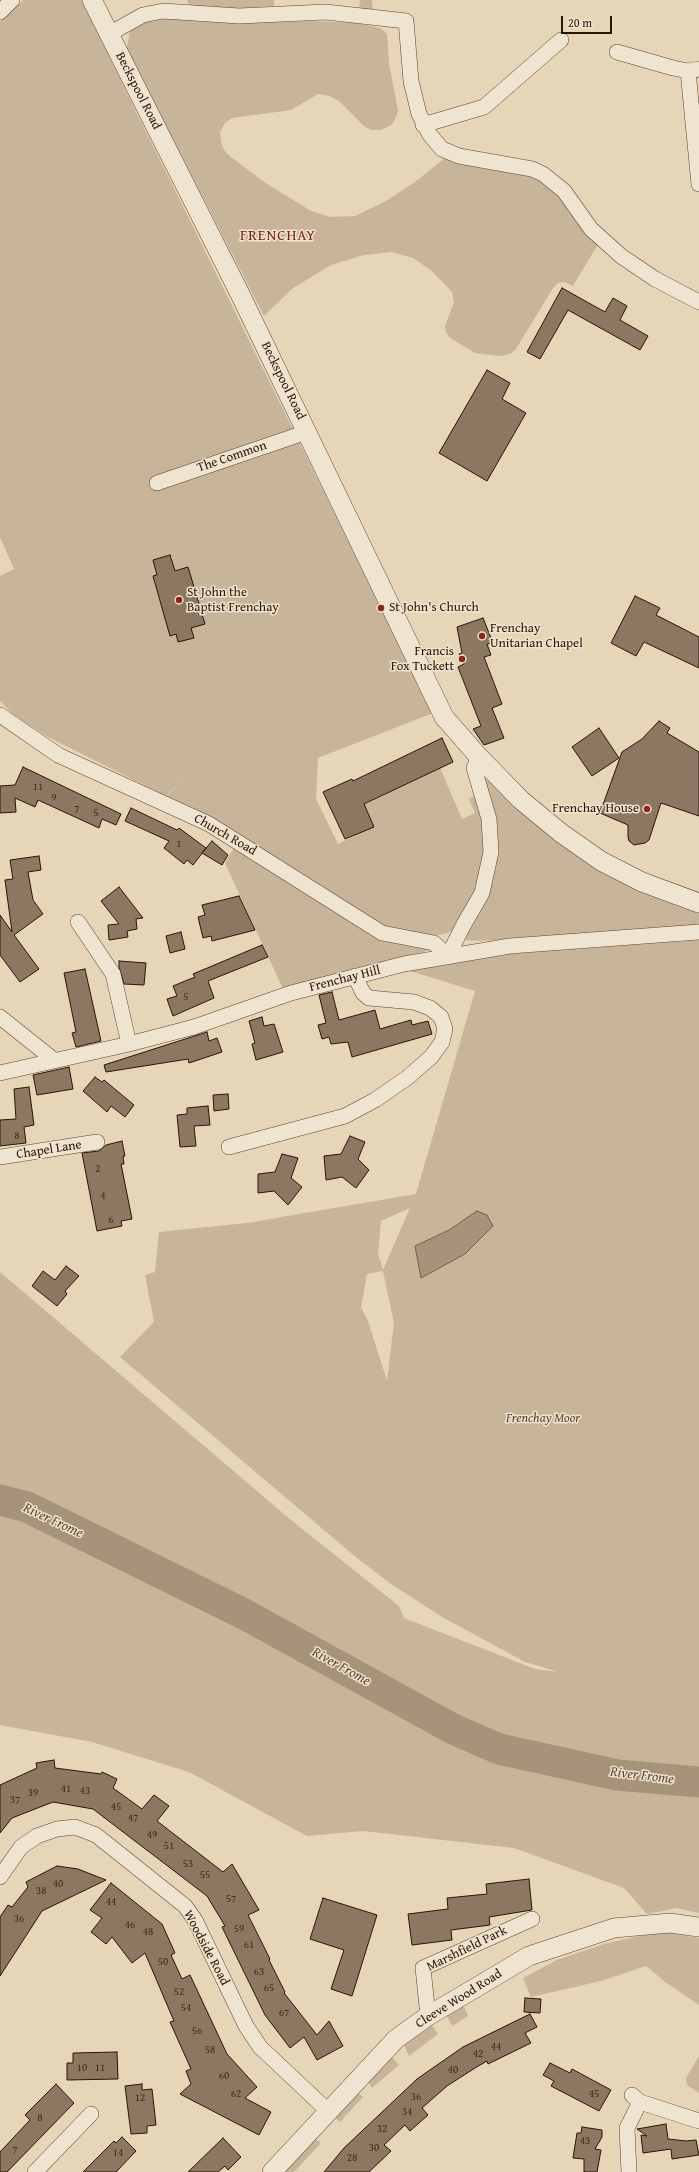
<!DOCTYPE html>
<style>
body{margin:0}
#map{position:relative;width:699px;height:2172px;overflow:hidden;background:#e7d5b7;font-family:"Gentium Book Plus",serif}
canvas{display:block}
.scale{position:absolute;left:561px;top:16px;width:51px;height:18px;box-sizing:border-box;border:2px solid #2a1405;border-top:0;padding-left:5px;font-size:12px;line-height:14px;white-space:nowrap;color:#2a1405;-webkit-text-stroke:3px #efe4d0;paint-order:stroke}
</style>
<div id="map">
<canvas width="699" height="2172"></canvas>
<div class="scale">20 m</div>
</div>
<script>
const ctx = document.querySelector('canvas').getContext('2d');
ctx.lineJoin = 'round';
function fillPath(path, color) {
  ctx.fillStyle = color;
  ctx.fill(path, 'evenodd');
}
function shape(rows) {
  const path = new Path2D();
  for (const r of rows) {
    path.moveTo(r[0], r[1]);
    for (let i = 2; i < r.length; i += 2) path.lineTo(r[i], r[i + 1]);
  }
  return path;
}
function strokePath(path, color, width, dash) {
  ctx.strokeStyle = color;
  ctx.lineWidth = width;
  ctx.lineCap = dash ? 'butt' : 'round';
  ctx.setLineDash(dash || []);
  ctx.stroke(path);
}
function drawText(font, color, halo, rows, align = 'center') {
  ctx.font = font + ' "Gentium Book Plus",serif';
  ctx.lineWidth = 3;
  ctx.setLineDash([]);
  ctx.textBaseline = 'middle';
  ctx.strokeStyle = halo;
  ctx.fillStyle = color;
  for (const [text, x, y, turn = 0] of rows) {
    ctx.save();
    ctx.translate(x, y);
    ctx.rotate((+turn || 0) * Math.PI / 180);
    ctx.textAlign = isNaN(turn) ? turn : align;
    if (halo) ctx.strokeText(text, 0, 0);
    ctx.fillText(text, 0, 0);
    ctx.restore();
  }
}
fillPath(shape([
 [23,0,81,0,433,713,318,758,316,799,338,844,373,827,364,805,440,768,462,819,475,813,469,799,478,793,486,851,477,890,453,930,445,934,432,936,381,925,213,818,167,796,188,774,166,796,46,736,14,715,0,701,0,576,14,569,0,537,0,22],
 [187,0,274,0,274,6,242,8,243,20,271,22,312,21,357,23,380,28,387,34,389,64,398,110,396,118,391,125,381,130,371,130,364,126,339,101,329,96,318,94,291,110,232,118,225,123,220,132,221,142,224,150,231,157,267,184,311,211,331,217,355,216,386,201,415,182,451,153,543,174,601,239,573,286,564,282,558,283,553,288,516,349,510,354,500,356,475,353,450,338,446,332,445,326,454,302,452,292,432,271,413,258,392,252,364,255,331,265,293,288,264,316,127,49,130,30,146,22,162,17,193,17],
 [360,0,372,0,373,11,359,9],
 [489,780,699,911,699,926,481,941,466,940,464,932,487,893,485,782],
 [235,846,363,930,387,941,426,946,427,951,356,968,284,991,225,863],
 [699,940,699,1913,677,1908,647,1914,624,1888,514,1848,363,1831,307,1836,189,1772,92,1742,0,1725,0,1272,291,1520,399,1606,404,1618,535,1669,559,1672,525,1662,444,1618,391,1584,357,1558,120,1357,154,1322,145,1275,155,1272,159,1232,247,1223,416,1194,475,991,407,970,477,956],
 [410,1208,383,1270,378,1254,381,1221],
 [383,1271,394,1323,387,1381,368,1321,361,1307,367,1274],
 [661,1931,699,1938,699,2005,665,1982,646,1966,601,1981,531,1997,523,1978,557,1960,604,1944],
 [464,2006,468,2016,452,2026,447,2016],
 [432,2025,438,2034,409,2056,404,2045],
 [391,2056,399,2065,372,2088,367,2080],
 [699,2056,699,2093,687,2085,686,2078],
 [357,2092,363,2097,340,2122,334,2116],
 [314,2138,321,2143,294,2172,283,2172]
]), '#c7b499');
const water = shape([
 [477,1211,487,1215,493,1226,465,1254,421,1278,415,1246,449,1230,477,1211]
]);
fillPath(water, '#a7937a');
strokePath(water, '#75604b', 1);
strokePath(shape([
 [0,1500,27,1507,244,1614,453,1729,499,1749,617,1775,699,1782]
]), '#a7937a', 31);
const building = shape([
 [562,288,605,312,613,298,627,306,620,320,648,336,640,350,568,310,540,359,527,352,562,288],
 [487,370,510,383,502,399,526,413,487,481,439,453,487,370],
 [170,555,175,571,188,567,205,624,191,628,194,638,178,642,176,634,170,636,153,576,157,575,153,560,170,555],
 [635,596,660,608,656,615,699,637,699,668,644,642,636,656,611,643,635,596],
 [483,618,493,643,487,644,491,655,484,657,502,704,492,708,504,738,484,745,473,729,481,726,458,667,464,664,459,654,462,653,457,627,483,618],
 [659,721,670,728,667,733,699,752,699,816,661,803,649,840,645,843,634,845,629,841,628,837,628,825,600,813,622,752,642,739,659,721],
 [599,728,619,758,592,776,572,747,599,728],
 [442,738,453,762,364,804,374,827,345,839,323,792,352,779,353,781,442,738],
 [23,767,121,814,116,825,102,819,99,828,38,800,35,807,15,798,16,812,0,813,0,786,15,785,23,767],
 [131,808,177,830,179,828,206,848,193,865,187,860,184,864,164,848,169,841,125,821,131,808],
 [212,841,228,855,222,865,202,853,212,841],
 [39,856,41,870,28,872,33,900,43,914,14,935,39,969,20,982,0,955,0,915,12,932,5,880,13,879,10,860,39,856],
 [119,887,143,918,136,919,137,929,127,931,128,937,109,940,108,925,119,924,101,901,119,887],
 [239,896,255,930,212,941,211,936,203,938,198,917,205,915,202,905,239,896],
 [181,932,185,949,170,953,166,936,181,932],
 [262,945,268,957,208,981,214,998,173,1016,167,999,177,996,173,986,195,977,193,974,262,945],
 [119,961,146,963,144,985,124,984,119,967,119,961],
 [85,969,101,1041,76,1047,72,1033,76,1032,64,973,85,969],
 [332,992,339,1020,375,1010,380,1029,411,1020,412,1025,428,1021,432,1034,352,1057,348,1042,331,1044,329,1037,322,1039,318,1025,326,1023,319,995,332,992],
 [262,1017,264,1026,274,1024,283,1052,256,1060,252,1044,255,1043,249,1021,262,1017],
 [207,1032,209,1041,217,1038,222,1052,189,1063,188,1059,106,1072,104,1065,207,1032],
 [69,1067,73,1089,37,1095,33,1075,69,1067],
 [95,1077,102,1082,104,1080,134,1105,125,1117,111,1106,107,1112,83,1091,95,1077],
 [29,1087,34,1125,24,1127,26,1143,0,1146,0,1120,16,1119,14,1089,29,1087],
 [228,1094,229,1109,214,1111,213,1095,228,1094],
 [208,1106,210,1125,194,1126,196,1146,180,1147,177,1115,187,1114,187,1108,208,1106],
 [350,1136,365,1142,358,1159,369,1170,356,1188,342,1177,326,1180,324,1156,341,1154,350,1136],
 [122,1141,125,1156,123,1156,124,1164,121,1164,132,1219,121,1221,122,1226,97,1231,82,1153,99,1151,106,1145,122,1141],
 [282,1154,298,1158,291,1178,302,1187,288,1205,274,1191,258,1193,258,1174,275,1172,282,1154],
 [66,1266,79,1276,65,1291,67,1294,57,1306,32,1286,43,1271,55,1280,66,1266],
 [54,1760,55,1768,101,1774,102,1772,117,1779,113,1788,142,1809,154,1795,169,1806,157,1821,223,1872,232,1864,259,1910,248,1915,270,1959,269,1960,285,1992,284,1993,317,2035,329,2021,343,2046,317,2060,304,2037,290,2048,265,2015,222,1927,225,1926,207,1896,93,1809,53,1802,12,1818,0,1833,0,1785,37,1768,36,1763,54,1760],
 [57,1866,78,1869,106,1880,42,1911,0,1976,0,1917,8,1905,12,1907,28,1887,26,1882,57,1866],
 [529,1879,532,1910,489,1917,490,1925,451,1930,452,1940,412,1945,408,1914,448,1909,447,1898,487,1894,486,1884,529,1879],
 [111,1883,162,1924,175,1953,171,1955,182,1979,190,1975,227,2054,257,2087,245,2098,271,2112,259,2135,180,2094,191,2084,186,2071,191,2069,170,2022,174,2021,145,1953,132,1963,112,1937,106,1944,91,1932,102,1918,90,1910,111,1883],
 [323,1898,377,1915,352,1996,331,1989,344,1950,310,1939,323,1898],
 [525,1998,541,1999,540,2013,524,2012,525,1998],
 [530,2014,537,2027,525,2033,531,2043,488,2064,487,2061,475,2068,447,2086,422,2108,428,2115,410,2131,405,2125,384,2145,391,2151,369,2172,324,2172,344,2148,417,2079,463,2047,530,2014],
 [117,2052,118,2079,67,2080,67,2063,73,2063,73,2053,117,2052],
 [550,2063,570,2073,572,2069,611,2090,599,2111,551,2086,554,2081,543,2075,550,2063],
 [56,2084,74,2103,7,2172,0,2172,0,2152,30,2120,25,2115,56,2084],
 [142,2084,142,2090,152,2089,156,2125,147,2126,147,2133,131,2134,125,2086,142,2084],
 [666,2124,668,2139,686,2141,696,2140,699,2155,672,2159,671,2149,643,2153,641,2135,647,2136,637,2129,666,2124],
 [582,2127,602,2130,602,2137,595,2149,601,2150,597,2172,584,2172,584,2159,573,2158,577,2133,581,2133,582,2127],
 [122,2137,136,2151,116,2172,83,2172,114,2141,116,2143,122,2137],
 [223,2138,241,2157,228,2170,225,2166,218,2172,188,2172,223,2138]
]);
fillPath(building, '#8c7862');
strokePath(building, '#2a1405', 1);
const minor = shape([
 [0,12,12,0],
 [109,34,143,15,163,11,239,16,326,12,406,21,411,81,419,114,430,135,442,149,459,156,532,169,543,174,564,191,591,229,621,256,655,279,699,302],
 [617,52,673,68,688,71,699,69],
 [688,71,699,184],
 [423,125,484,107,561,40],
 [157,483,307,432],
 [0,715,58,755,209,824,382,933,434,943,448,956],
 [78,922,113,974,129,1044],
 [448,956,463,926,482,893,491,852,489,819,474,768,479,757],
 [0,1017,54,1060],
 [0,1073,129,1044,194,1027,291,993,404,964,510,946,699,932],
 [229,1147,345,1116,375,1100,407,1078,431,1057,442,1042,445,1029,441,1017,430,1008,414,1002,369,998,363,993,355,976],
 [0,1157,97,1142],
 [0,1877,21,1847,37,1836,57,1829,75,1827,96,1835,185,1906,195,1920,246,2026,260,2047,328,2111],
 [428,2016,423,1968,532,1919],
 [640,2102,699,2121],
 [35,2172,91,2114],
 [629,2172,627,2128,640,2102,632,2095]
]);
const tertiary = shape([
 [92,0,241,296,444,717,479,757,521,800,561,833,601,861,642,882,699,903],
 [272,2172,396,2039,428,2016,529,1956,614,1928,670,1923,699,1927]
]);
strokePath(minor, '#594432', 16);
strokePath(tertiary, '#594432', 20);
strokePath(minor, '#efe4d0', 15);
strokePath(tertiary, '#efe4d0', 19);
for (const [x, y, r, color] of [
 [179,600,4,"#8f2418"],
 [381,608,4,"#8f2418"],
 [482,636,4,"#8f2418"],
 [462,659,4,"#8f2418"],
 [647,809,4,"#8f2418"]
]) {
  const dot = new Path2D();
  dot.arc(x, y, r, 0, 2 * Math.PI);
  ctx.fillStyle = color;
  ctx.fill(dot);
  strokePath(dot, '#efe4d0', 1.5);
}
drawText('11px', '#422d1c', null, [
 ["11",38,787],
 ["9",54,798],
 ["7",77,809],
 ["5",96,813],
 ["1",179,844],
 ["5",186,997],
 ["8",17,1136],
 ["2",98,1169],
 ["4",103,1196],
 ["6",111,1220],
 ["41",66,1789],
 ["43",85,1791],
 ["39",33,1793],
 ["37",15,1800],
 ["45",116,1807],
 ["47",133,1818],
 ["49",152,1835],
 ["51",169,1846],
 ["53",188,1864],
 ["55",205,1875],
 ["40",58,1884],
 ["38",41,1891],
 ["57",231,1899],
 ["44",111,1902],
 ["36",19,1919],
 ["46",130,1925],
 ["59",239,1929],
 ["48",148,1932],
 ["61",249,1945],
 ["50",163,1962],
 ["63",259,1972],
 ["65",269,1988],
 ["52",179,1992],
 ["54",186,2008],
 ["67",284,2013],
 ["56",197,2031],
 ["44",496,2047],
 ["58",210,2050],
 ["42",478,2054],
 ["10",82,2068],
 ["11",100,2068],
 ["40",453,2070],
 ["60",224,2076],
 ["62",236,2094],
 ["45",594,2094],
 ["36",416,2097],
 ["12",140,2098],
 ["34",407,2112],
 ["8",40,2118],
 ["32",382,2129],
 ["43",585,2141],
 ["30",374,2148],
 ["7",15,2150],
 ["14",118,2153],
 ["28",352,2158]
]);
drawText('13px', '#2a1405', '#efe4d0', [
 ["Beckspool Road",138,91,63],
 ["Beckspool Road",283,381,64],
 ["The Common",232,457,-19],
 ["Church Road",225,835,30],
 ["Frenchay Hill",345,979,-14],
 ["Chapel Lane",49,1150,-9],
 ["Woodside Road",206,1948,62],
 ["Marshfield Park",467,1949,-26],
 ["Cleeve Wood Road",459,1999,-32]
]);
drawText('13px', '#2a1405', '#efe4d0', [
 ["St John the",187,593],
 ["Baptist Frenchay",187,608],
 ["St John's Church",389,608],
 ["Frenchay",490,629],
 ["Unitarian Chapel",490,644],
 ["Francis",454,652,"right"],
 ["Fox Tuckett",454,667,"right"],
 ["Frenchay House",639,809,"right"]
], 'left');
drawText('italic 13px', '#594431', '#efe4d0', [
 ["Frenchay Moor",543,1419]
]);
drawText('italic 14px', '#5c4734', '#efe4d0', [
 ["River Frome",53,1521,25],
 ["River Frome",341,1667,29],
 ["River Frome",642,1776,7]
]);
ctx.letterSpacing = '1px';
drawText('15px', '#7a1f14', '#efe4d0', [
 ["FRENCHAY",278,236]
]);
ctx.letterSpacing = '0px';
</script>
